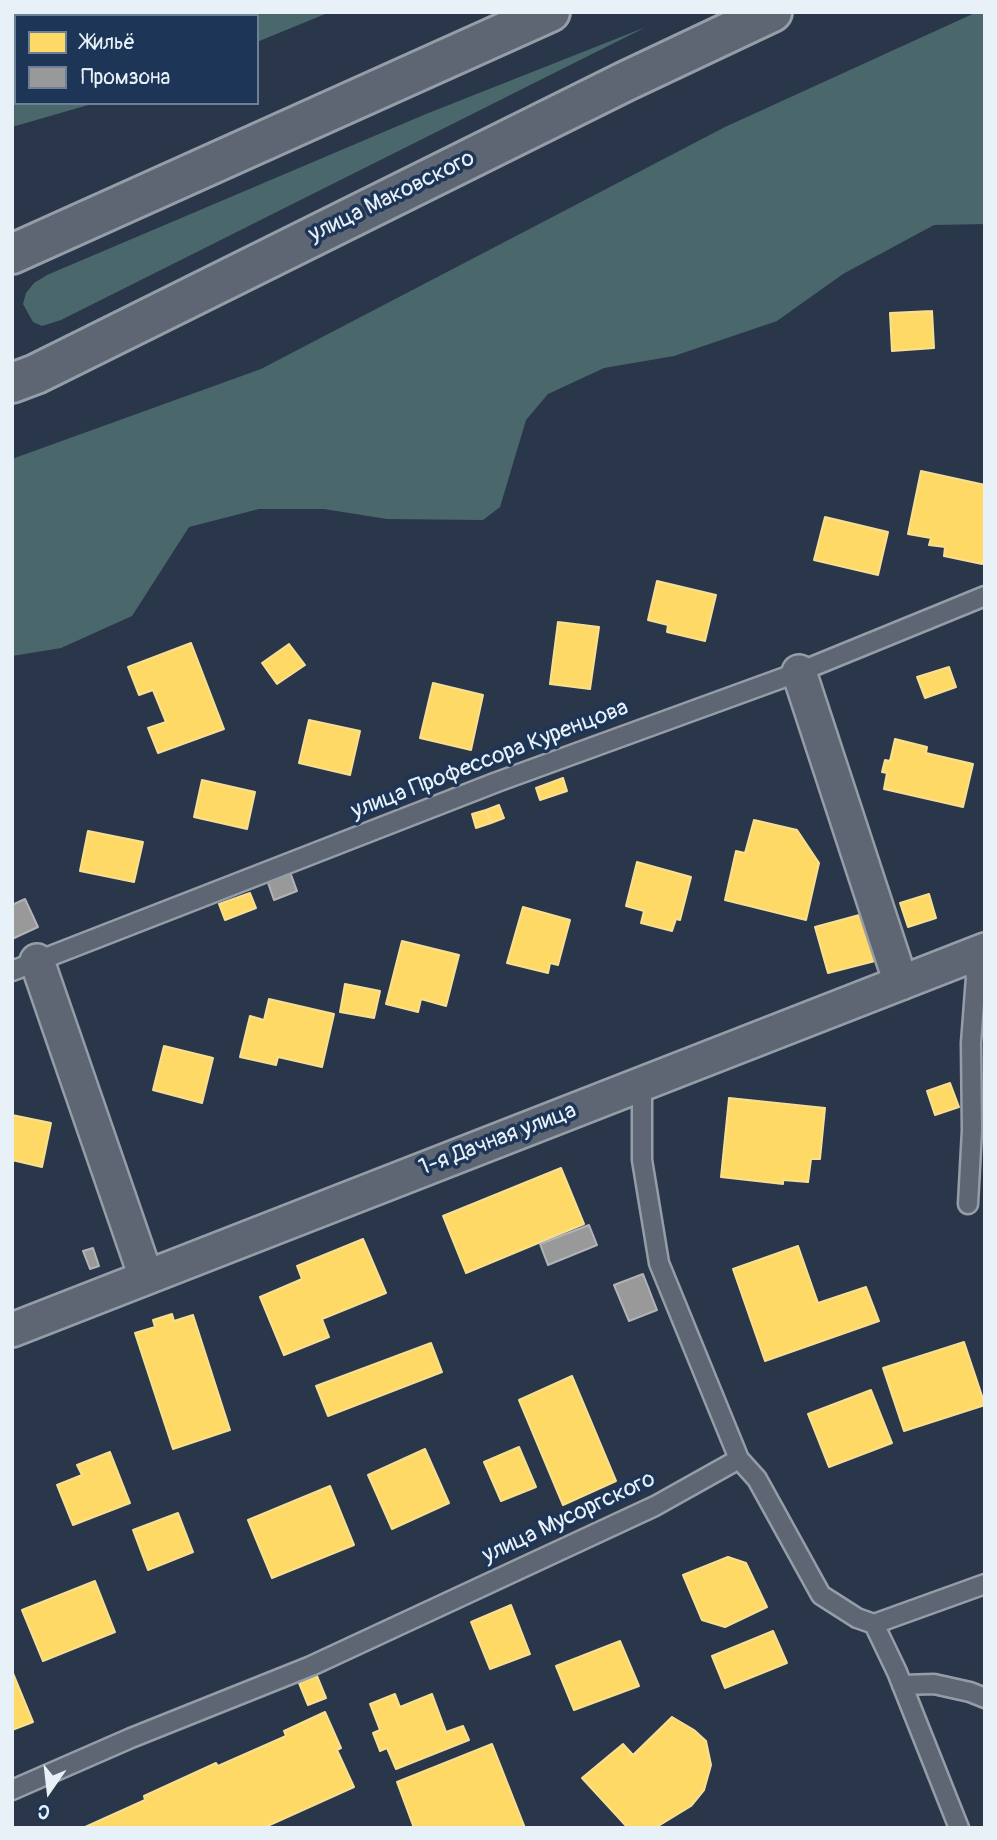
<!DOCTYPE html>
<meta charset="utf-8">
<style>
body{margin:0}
#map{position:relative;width:997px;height:1840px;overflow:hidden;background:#2a374a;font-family:Pangolin,sans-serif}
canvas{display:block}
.frame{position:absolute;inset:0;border:14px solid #e8f1f8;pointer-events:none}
.legend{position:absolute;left:14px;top:14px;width:245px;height:91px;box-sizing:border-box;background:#1d3557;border:2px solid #6e8097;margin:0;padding:9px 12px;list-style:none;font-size:21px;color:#e8f1f8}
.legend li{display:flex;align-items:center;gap:14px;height:35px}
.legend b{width:35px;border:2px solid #6e8097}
.north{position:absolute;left:14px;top:1756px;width:70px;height:70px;-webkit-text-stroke:5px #1d3557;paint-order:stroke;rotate:194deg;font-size:19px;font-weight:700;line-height:28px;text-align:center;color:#e8f1f8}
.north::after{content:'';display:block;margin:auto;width:24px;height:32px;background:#e8f1f8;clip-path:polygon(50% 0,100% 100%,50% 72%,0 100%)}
</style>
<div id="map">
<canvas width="997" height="1840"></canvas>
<div class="frame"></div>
<ul class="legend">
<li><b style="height:19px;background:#ffd966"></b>Жильё</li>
<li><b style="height:19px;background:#999"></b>Промзона</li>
</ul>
<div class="north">С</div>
</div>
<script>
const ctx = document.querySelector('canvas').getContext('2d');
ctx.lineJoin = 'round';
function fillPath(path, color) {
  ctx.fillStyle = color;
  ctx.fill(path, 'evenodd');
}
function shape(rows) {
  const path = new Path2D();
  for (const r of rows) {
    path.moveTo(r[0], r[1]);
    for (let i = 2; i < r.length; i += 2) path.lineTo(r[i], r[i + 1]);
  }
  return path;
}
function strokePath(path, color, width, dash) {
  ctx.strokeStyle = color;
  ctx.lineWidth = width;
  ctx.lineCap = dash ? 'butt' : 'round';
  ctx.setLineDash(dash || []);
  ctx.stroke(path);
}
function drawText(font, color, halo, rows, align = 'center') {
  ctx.font = font + ' Pangolin,sans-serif';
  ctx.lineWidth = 7;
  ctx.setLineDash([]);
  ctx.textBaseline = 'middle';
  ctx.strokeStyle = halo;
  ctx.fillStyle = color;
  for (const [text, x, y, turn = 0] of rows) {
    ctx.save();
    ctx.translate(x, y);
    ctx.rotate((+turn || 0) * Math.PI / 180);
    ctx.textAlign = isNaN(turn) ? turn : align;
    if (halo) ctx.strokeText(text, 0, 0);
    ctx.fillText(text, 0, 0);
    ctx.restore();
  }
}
fillPath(shape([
 [12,12,330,12,257,42,257,16,16,16,16,103,95,103,12,127],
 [977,12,985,12,985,224,934,225,843,274,777,321,674,356,604,368,548,394,526,420,500,507,483,520,387,519,324,509,259,509,189,527,132,616,61,648,12,656,12,459,261,369,725,127],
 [646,27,61,320,42,326,33,322,23,304,26,293,34,283,47,275,426,114]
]), '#4a686c');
const homes = shape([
 [932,311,934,348,892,351,890,313,932,311],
 [921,471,985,485,985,551,982,564,944,556,945,547,929,545,931,538,908,534,921,471],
 [825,517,888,532,878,575,814,560,825,517],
 [657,581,716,595,705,641,667,632,668,625,648,620,657,581],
 [558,622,599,627,590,689,550,684,558,622],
 [191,643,224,729,158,753,148,728,166,722,153,690,139,695,128,667,191,643],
 [289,644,305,665,277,684,262,663,289,644],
 [949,667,956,687,925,698,917,677,949,667],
 [433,683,483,695,471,750,420,738,433,683],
 [309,720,360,731,350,775,299,763,309,720],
 [895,739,927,747,926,753,973,764,963,807,884,789,887,773,882,772,885,760,890,761,895,739],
 [563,778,567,791,540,800,536,788,563,778],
 [202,780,255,792,247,829,194,817,202,780],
 [499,805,504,818,491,823,486,810,499,805],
 [486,810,491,823,476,828,472,814,486,810],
 [754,820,797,830,819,863,806,920,725,900,736,851,745,853,754,820],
 [88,831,143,842,134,882,80,871,88,831],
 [637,862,691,877,680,920,676,919,672,931,641,923,644,911,626,906,637,862],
 [250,893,256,908,225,920,219,904,250,893],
 [929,894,936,918,908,927,900,903,929,894],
 [523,907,570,920,558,965,550,963,548,973,507,963,523,907],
 [863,914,875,961,828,973,815,927,863,914],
 [402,941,459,955,446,1006,421,999,418,1012,386,1004,402,941],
 [345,984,380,991,374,1018,340,1012,345,984],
 [269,999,334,1014,322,1067,278,1057,276,1065,240,1057,250,1016,264,1020,269,999],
 [164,1046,213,1058,202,1103,153,1090,164,1046],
 [950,1083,959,1107,935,1115,927,1091,950,1083],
 [729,1098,825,1108,820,1159,811,1159,808,1182,783,1180,783,1184,721,1177,729,1098],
 [12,1115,51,1123,42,1167,12,1160,12,1115],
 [561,1168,584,1224,466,1273,443,1216,561,1168],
 [363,1239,386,1293,322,1319,329,1337,284,1355,260,1297,302,1279,297,1266,363,1239],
 [798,1246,818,1303,866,1287,879,1321,765,1361,733,1269,798,1246],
 [172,1314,174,1321,193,1315,230,1430,173,1449,135,1333,155,1327,153,1320,172,1314],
 [964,1342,985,1405,904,1431,883,1368,964,1342],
 [431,1343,442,1372,328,1416,316,1386,431,1343],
 [572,1376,616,1481,563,1505,519,1400,572,1376],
 [871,1390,892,1443,829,1467,808,1414,871,1390],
 [519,1447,536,1487,501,1501,484,1462,519,1447],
 [425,1449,449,1503,392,1529,368,1475,425,1449],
 [110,1452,130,1503,73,1525,57,1485,82,1475,77,1465,110,1452],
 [330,1486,354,1545,272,1578,248,1520,330,1486],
 [178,1513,193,1552,148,1570,133,1530,178,1513],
 [728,1557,746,1563,767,1607,725,1627,702,1620,683,1575,728,1557],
 [95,1581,115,1632,43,1661,22,1610,95,1581],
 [511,1605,530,1654,490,1669,471,1622,511,1605],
 [773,1631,787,1663,725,1688,712,1656,773,1631],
 [620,1641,639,1686,574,1710,556,1666,620,1641],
 [12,1671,33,1722,12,1730,12,1671],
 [317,1676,326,1698,308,1705,299,1683,317,1676],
 [395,1694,400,1707,432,1694,446,1732,463,1726,469,1740,396,1769,387,1748,380,1751,373,1733,380,1730,370,1704,395,1694],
 [325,1712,341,1748,337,1750,354,1787,263,1828,83,1828,145,1800,144,1796,216,1763,218,1766,286,1736,284,1731,325,1712],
 [672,1717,694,1730,706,1741,711,1765,704,1790,691,1806,655,1828,628,1828,582,1778,623,1744,633,1755,672,1717],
 [492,1744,525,1828,414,1828,397,1782,492,1744]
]);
fillPath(homes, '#ffd966');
strokePath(homes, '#f8e092', 2);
const industry = shape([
 [290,872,297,891,274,900,267,880,290,872],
 [25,899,38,927,12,939,12,905,25,899],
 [589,1225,597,1245,548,1265,540,1244,589,1225],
 [93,1248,99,1266,90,1269,83,1251,93,1248],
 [643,1274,657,1310,629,1321,614,1285,643,1274]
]);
fillPath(industry, '#999');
strokePath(industry, '#b1b3b6', 2);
const lane = shape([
 [12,971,497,782,799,672,985,596],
 [642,1084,642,1160,659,1263,739,1459],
 [968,1204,972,1130,971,1043,976,977,971,956],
 [874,1624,985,1584],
 [902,1685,934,1684,970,1692,985,1698],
 [12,1790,131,1738,311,1666,655,1506,739,1459,757,1479,821,1595,857,1618,874,1624,897,1672,959,1828]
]);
const street = shape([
 [799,672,901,983],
 [37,961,146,1277],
 [12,1330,985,950]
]);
const highway = shape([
 [12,254,550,12],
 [12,383,36,374,626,81,772,12]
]);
strokePath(lane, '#959da7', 23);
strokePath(street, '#959da7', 38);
strokePath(highway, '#959da7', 44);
strokePath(lane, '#5d6672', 18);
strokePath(street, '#5d6672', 33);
strokePath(highway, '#5d6672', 38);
drawText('23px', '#e8f1f8', '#1d3557', [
 ["улица Маковского",392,197,-26],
 ["улица Профессора Куренцова",490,760,-21],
 ["1-я Дачная улица",498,1140,-21],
 ["улица Мусоргского",569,1518,-25]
]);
</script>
